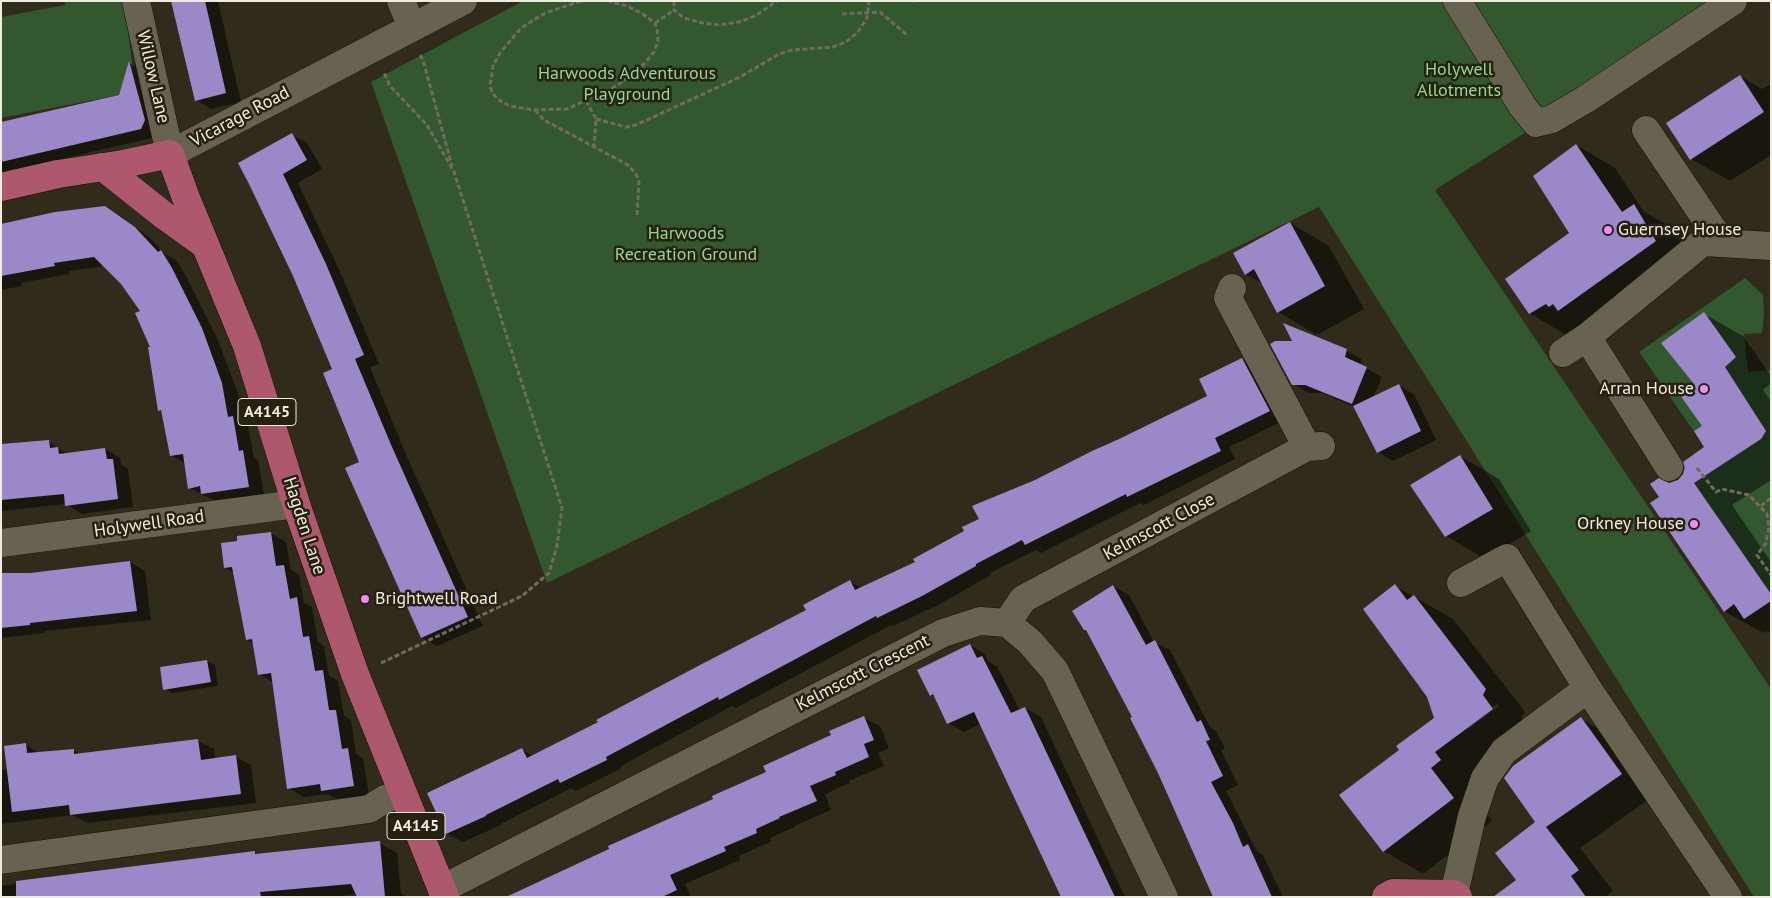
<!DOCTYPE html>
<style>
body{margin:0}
#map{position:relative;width:1772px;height:898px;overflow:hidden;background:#302b1a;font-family:"PT Sans",sans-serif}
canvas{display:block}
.frame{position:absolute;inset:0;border:2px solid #efece1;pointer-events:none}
</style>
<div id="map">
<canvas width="1772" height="898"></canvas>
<div class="frame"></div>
</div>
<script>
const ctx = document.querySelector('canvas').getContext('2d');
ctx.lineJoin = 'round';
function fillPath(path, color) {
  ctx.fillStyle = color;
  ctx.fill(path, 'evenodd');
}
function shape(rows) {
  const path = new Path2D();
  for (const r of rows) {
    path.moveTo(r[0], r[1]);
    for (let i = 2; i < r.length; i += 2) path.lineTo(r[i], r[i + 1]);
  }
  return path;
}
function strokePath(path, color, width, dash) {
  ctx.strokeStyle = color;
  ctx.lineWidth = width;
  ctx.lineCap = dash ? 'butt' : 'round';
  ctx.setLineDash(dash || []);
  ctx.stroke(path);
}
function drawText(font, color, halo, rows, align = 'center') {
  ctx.font = font + ' "PT Sans",sans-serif';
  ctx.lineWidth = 5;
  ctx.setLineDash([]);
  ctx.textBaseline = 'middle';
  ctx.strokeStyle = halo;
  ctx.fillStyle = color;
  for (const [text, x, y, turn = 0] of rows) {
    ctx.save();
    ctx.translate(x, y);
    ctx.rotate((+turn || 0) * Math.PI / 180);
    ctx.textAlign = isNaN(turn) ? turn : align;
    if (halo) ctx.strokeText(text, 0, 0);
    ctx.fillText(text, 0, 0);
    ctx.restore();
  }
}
fillPath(shape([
 [64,1,122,1,128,31,135,84,121,88,119,95,1,118,1,17,65,5],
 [523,1,1732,1,1435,190,1771,689,1771,897,1754,897,1319,207,547,583,371,82],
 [1745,278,1763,295,1764,314,1762,333,1744,334,1748,372,1771,370,1771,594,1680,464,1718,466,1639,352]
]), '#33572f');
fillPath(shape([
 [174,1,218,1,241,102,211,109,196,100],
 [129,63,144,71,156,137,1,173,1,123,120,96],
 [1740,76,1762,89,1771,84,1771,155,1730,181,1691,159],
 [292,135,307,143,322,169,298,183,341,274,379,364,370,367,407,457,483,626,437,646,422,638,361,462,334,370,294,276,250,184],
 [1576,145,1615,168,1644,212,1673,228,1695,263,1568,336,1529,313,1571,234],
 [105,207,121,216,150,238,166,255,176,260,187,278,217,338,238,393,242,423,248,426,254,458,258,460,264,495,218,502,189,488,186,464,171,455,163,412,160,410,151,348,142,311,122,284,105,266,69,271,69,274,21,283,22,286,1,290,1,225],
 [1290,223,1329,246,1364,309,1317,335,1278,312,1263,284,1246,274],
 [1704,314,1743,336,1771,376,1771,383,1763,390,1771,401,1771,480,1732,505,1771,562,1771,633,1767,631,1763,633,1724,611,1661,497,1669,484,1678,481,1705,448,1704,426,1696,384],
 [1347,351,1362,359,1360,365,1382,377,1373,398,1399,386,1414,394,1436,440,1393,461,1378,452,1355,407,1322,393,1309,393,1293,384],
 [1242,359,1257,368,1285,420,1229,447,1235,459,1144,505,1140,503,1041,553,1036,550,990,573,991,575,938,605,893,626,891,625,736,708,732,706,621,766,622,768,576,791,571,788,501,824,501,825,463,842,447,834,429,793,522,750,533,756,807,611,850,582,862,588,916,563,965,531,1036,481,1209,397],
 [49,442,67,454,105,449,120,458,121,465,128,469,133,507,82,514,66,504,1,511,1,445],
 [1460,456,1499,479,1531,531,1485,559,1446,536],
 [270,533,286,542,291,570,299,575,304,603,312,607,318,642,324,646,329,676,338,681,344,716,351,720,356,754,363,758,369,795,337,799,327,794,304,797,288,788,274,683,259,674,254,644,247,640,234,573,226,568,239,542],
 [130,562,145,571,151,620,45,631,45,633,1,638,1,577],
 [1113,586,1129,595,1154,642,1170,650,1210,727,1216,731,1225,748,1221,750,1238,785,1226,791,1256,850,1263,855,1283,897,1214,897,1186,831,1132,718,1134,717],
 [1395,586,1453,619,1525,712,1521,718,1531,732,1469,790,1492,821,1423,874,1384,851,1401,750,1435,719],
 [1497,704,1499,706,1468,729,1468,726],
 [970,645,985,654,988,661,997,666,1020,711,1025,708,1041,717,1125,897,1062,897,981,724,964,732,948,723,937,698,931,695],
 [207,661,215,665,218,686,172,693,165,689,161,668],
 [864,718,880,726,889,748,878,753,884,766,849,781,850,783,825,794,831,810,794,826,795,827,770,838,772,841,739,856,740,860,685,884,691,897,511,897,714,800,767,772],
 [1581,719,1616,739,1656,794,1580,848,1613,891,1605,897,1517,897,1517,880,1537,822],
 [198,741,214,749,215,759,236,757,251,765,256,803,87,823,72,815,1,824,1,770,8,769,26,745,39,753,73,750,82,755],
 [379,843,397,853,401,893,407,897,358,897,357,894,332,897,1,897,1,886,39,880,255,852,259,854]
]), '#0007');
fillPath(shape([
 [171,1,205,1,226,93,195,101],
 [129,61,145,120,141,129,1,162,1,122,119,95],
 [1740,75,1764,112,1690,160,1666,123],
 [292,133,307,160,283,174,326,264,364,355,355,359,392,447,468,617,421,638,345,468,359,462,323,373,332,369,293,276,249,184,238,163],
 [1576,144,1622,212,1634,204,1656,241,1558,311,1553,304,1549,307,1546,304,1529,314,1505,279,1569,233,1533,176],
 [105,206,135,227,158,252,161,250,172,268,202,328,222,383,228,417,233,416,239,451,243,450,249,487,201,494,200,486,188,489,183,454,170,456,161,410,158,411,148,347,150,347,135,313,140,311,121,284,94,257,54,263,55,266,1,276,1,224,55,212],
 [1290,222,1325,286,1277,313,1254,269,1245,275,1233,253],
 [1704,312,1736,357,1725,367,1766,431,1761,439,1694,483,1771,594,1771,601,1744,619,1734,604,1724,612,1650,503,1659,497,1650,484,1659,478,1669,483,1678,480,1683,474,1685,467,1683,462,1704,447,1694,431,1702,426,1680,395,1694,384,1661,343],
 [1283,323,1347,349,1345,357,1367,367,1352,404,1305,385,1292,385,1270,344,1275,341,1292,341],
 [1242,358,1270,411,1215,438,1221,451,1127,497,1126,494,1025,545,1022,540,976,564,976,566,922,596,877,618,876,616,719,700,718,697,606,757,607,760,560,783,558,779,486,815,486,816,446,834,427,793,522,748,527,758,598,722,596,720,700,665,806,610,803,605,850,580,855,590,915,562,913,559,964,531,962,527,979,519,972,506,1035,480,1092,451,1117,440,1207,396,1199,379],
 [1399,384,1421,431,1377,453,1353,406],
 [49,440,50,448,58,447,59,454,105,448,107,459,113,459,118,499,65,506,64,494,1,500,1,444],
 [1460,455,1493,509,1445,537,1410,485],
 [271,532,276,566,284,565,290,599,297,597,303,637,309,636,315,671,323,670,329,710,336,710,342,749,348,748,354,786,321,791,320,784,287,789,271,673,258,675,252,639,246,640,232,567,224,568,221,543,237,541,237,536],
 [130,561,137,611,30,623,30,625,1,628,1,573,30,573],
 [1395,584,1407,600,1414,595,1486,689,1483,695,1493,709,1435,752,1441,760,1431,768,1454,798,1383,852,1339,795,1399,750,1396,746,1434,718,1427,697,1363,609],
 [1113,585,1146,645,1155,640,1197,722,1201,720,1210,740,1206,741,1223,776,1211,782,1233,823,1243,847,1248,844,1272,897,1213,897,1158,773,1130,718,1132,717,1086,630,1084,630,1072,611],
 [970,644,977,658,982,656,1011,713,1025,707,1115,897,1061,897,974,712,947,724,933,694,930,696,917,670],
 [207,660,211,682,163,690,160,667],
 [864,716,874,740,864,744,869,757,835,772,836,775,810,786,817,801,779,817,780,818,756,829,757,833,724,847,726,851,670,875,677,890,662,897,506,897,609,849,608,846,713,799,712,796,766,772,763,766,831,735,829,731],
 [1581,717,1622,774,1546,827,1579,870,1571,876,1586,897,1493,897,1516,880,1495,853,1535,822,1504,778,1513,766],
 [198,739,201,760,236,755,241,794,70,815,69,805,12,812,4,746,26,743,27,753,74,749,74,754],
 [380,841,385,897,357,897,351,884,260,892,261,897,16,897,16,881,255,851,255,854]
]), '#9a88c9');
const minor = shape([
 [136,1,170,154,463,1],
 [401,1,412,27],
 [1457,1,1523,107,1536,123,1552,119,1586,99,1733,1],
 [1646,130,1722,243],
 [1232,288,1228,298,1307,447],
 [1587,337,1669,467],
 [1563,353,1587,337,1703,242,1771,246],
 [1,543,296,504],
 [1461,583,1507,558,1590,692,1728,897],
 [1007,623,1023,599,1307,447,1321,446],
 [1,860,369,809,385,799,402,794],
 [442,889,943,633,980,621,1007,623,1030,642,1055,671,1164,897],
 [1454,894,1472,816,1485,778,1504,751,1579,695,1590,692]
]);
const major = shape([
 [103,167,166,217,205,245],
 [1,187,58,174,123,164,170,154,186,198,247,346,296,504,355,674,445,897],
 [1386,897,1393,893,1454,894,1458,897]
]);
strokePath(minor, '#181304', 29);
strokePath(major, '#181304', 29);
strokePath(shape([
 [581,1,545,13,521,28,500,53,493,66,490,86,492,92,497,99,510,106,534,110,567,109,616,86,638,71,654,52,658,41,657,30,655,23,643,14,627,6,609,1],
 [674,1,674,10,684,18,703,23,719,25,739,22,755,16,777,1],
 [912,1,914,1],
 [655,23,674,10],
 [420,55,423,60,452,166],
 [586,101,596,119,594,148],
 [535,110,544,120,628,165,636,174,639,182,637,215],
 [596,119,626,127,636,125,740,77,779,54,792,50,833,47,846,42,858,32,867,18,869,1],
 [1697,468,1716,492,1722,489,1749,495,1767,514,1769,527,1766,543,1757,555,1771,575],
 [1761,506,1771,498],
 [381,663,522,596,549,573,557,546,562,508,454,172,427,125,390,86,384,73]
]), '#706c5d', 3, [5, 2.5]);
strokePath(minor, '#686250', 28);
strokePath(major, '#ad586c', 28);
strokePath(shape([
 [842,14,880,12,907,35]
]), '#706c5d', 3, [5, 2.5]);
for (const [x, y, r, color] of [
 [1608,230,5,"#f28af3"],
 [1704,389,5,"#f28af3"],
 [1694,524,5,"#f28af3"],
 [365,599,5,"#f28af3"]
]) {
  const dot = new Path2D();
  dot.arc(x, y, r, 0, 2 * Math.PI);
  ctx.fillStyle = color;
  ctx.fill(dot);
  strokePath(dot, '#262110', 2);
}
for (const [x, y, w] of [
 [267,412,58],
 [416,826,58]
]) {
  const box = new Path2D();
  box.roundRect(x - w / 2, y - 13.5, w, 27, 4);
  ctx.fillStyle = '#262110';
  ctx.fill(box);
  strokePath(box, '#efece1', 1);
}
drawText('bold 16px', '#efece1', null, [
 ["A4145",267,412],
 ["A4145",416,826]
]);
drawText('18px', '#94d98c', '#262110', [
 ["Holywell",1459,70],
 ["Allotments",1459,91],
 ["Harwoods Adventurous",627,74],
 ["Playground",627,95],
 ["Harwoods",686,234],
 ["Recreation Ground",686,255]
]);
drawText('18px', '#efece1', '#262110', [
 ["Willow Lane",153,77,77],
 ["Vicarage Road",240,117,-28],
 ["Holywell Road",149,524,-8],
 ["Hagden Lane",304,526,72],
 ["Kelmscott Close",1159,527,-28],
 ["Kelmscott Crescent",863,673,-27]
]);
drawText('18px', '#efece1', '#262110', [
 ["Guernsey House",1618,230],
 ["Arran House",1694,389,"right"],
 ["Orkney House",1684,524,"right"],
 ["Brightwell Road",375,599]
], 'left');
</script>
